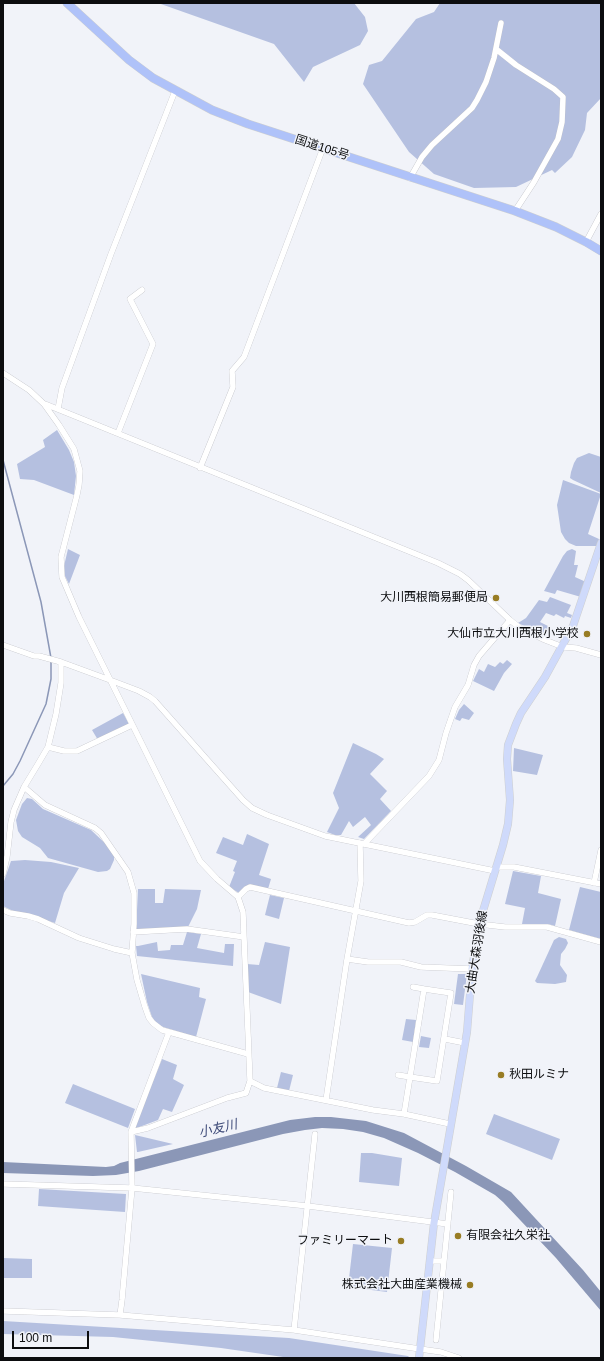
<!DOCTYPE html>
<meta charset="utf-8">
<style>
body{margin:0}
#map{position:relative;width:604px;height:1361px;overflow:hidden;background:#f1f3f9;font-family:Helvetica,sans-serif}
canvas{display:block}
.frame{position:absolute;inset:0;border:4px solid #0c0d0f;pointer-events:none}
.scale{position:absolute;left:12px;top:1331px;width:77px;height:18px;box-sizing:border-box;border:2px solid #0c0d0f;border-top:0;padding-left:5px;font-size:12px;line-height:14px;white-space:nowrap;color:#0c0d0f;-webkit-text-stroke:3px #f1f3f9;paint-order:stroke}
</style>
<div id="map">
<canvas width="604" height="1361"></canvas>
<div class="frame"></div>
<div class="scale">100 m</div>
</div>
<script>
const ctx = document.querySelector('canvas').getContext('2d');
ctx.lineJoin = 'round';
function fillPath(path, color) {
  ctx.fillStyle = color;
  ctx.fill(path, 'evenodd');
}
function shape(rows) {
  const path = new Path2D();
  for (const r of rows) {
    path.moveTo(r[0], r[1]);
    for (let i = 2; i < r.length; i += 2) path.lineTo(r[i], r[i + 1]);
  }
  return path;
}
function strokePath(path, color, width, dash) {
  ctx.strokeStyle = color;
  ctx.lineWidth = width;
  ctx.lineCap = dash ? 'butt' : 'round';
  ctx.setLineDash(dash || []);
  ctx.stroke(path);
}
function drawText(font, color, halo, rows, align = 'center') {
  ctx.font = font + ' Helvetica,"Noto Sans JP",sans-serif';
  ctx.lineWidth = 3;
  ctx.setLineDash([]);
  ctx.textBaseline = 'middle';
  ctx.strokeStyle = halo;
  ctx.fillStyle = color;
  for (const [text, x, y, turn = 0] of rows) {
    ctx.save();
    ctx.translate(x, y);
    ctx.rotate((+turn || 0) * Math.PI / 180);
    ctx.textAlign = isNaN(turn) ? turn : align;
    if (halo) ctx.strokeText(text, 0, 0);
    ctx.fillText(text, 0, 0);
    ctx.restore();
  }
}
fillPath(shape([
 [158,3,354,3,365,17,368,31,360,45,313,67,304,82,274,44],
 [440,3,601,3,601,98,587,113,585,130,572,157,555,173,552,170,516,187,474,188,434,174,409,152,363,84,369,65,382,61,416,19,434,12],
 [57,430,69,450,74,462,76,476,74,495,34,480,20,479,17,464,45,447,43,440],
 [589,453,601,457,601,493,573,480,570,478,571,472,574,463,577,458],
 [563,480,601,494,588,534,599,539,597,546,576,546,569,543,565,539,561,532,557,505],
 [68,549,80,555,69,584,64,574,64,566],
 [572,549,576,551,574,565,578,565,575,577,586,582,581,597,557,590,555,594,544,591,563,556,567,551],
 [550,597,571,605,567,613,572,615,571,618,565,616,564,618,556,614,554,616,546,613,540,622,550,627,545,636,518,623,526,618,539,600,547,602],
 [507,660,512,664,504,673,494,691,473,681,479,669,484,672,488,664,495,667,500,662,503,664],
 [464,704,474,713,469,720,462,718,460,721,455,719,459,710],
 [123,713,129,724,98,740,92,730],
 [353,743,376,754,384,759,370,774,387,791,380,799,391,811,364,839,358,837,371,825,365,817,353,827,349,821,341,835,335,835,327,832,339,808,333,793],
 [514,748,543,755,537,775,513,771],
 [27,798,32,799,43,809,91,830,108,846,114,855,114,860,110,869,107,871,98,872,48,858,40,848,22,837,18,831,16,820,22,804],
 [247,834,269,844,259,875,271,879,268,889,250,885,239,893,229,887,235,872,233,871,237,861,216,853,223,837,243,845],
 [25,860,51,862,79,868,64,893,55,923,13,911,3,906,3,884,11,861],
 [513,871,541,876,538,893,561,899,555,926,548,924,522,924,525,908,505,904],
 [580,887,601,892,601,939,569,930],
 [138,889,155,889,155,903,163,903,165,889,201,890,197,909,188,927,136,931],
 [270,895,284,898,279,919,265,915],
 [187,932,201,934,197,948,224,953,225,944,234,944,233,966,137,956,136,946,138,946,157,942,158,951,170,950,171,945,183,945],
 [559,937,566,939,568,943,565,949,561,954,560,965,567,975,566,982,555,984,537,983,535,981,537,977,554,940],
 [265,942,290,947,281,1004,248,992,247,964,259,965],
 [141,974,200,988,199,997,206,999,196,1037,163,1027,157,1024,152,1017,147,1002],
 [458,974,467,974,463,1005,454,1004],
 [406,1019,416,1020,413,1042,402,1040],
 [421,1036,431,1038,429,1048,419,1047],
 [162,1059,177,1065,173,1079,184,1085,172,1112,163,1109,158,1120,134,1129],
 [281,1072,293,1075,289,1091,277,1088],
 [73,1084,135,1109,128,1128,65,1103],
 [494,1114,560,1139,552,1160,486,1134],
 [135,1135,173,1144,138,1152,137,1152],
 [361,1153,372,1153,402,1158,399,1186,359,1182],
 [39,1189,126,1194,125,1212,38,1206],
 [353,1244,392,1248,387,1292,348,1287],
 [3,1258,32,1259,32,1278,3,1278],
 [3,1321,289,1338,408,1356,410,1358,290,1358,221,1348,113,1337,3,1334]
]), '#b5c0e0');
fillPath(shape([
 [315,1117,331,1117,366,1121,404,1133,466,1166,511,1192,583,1270,601,1292,601,1311,556,1258,503,1202,495,1195,455,1172,418,1153,384,1138,363,1132,343,1129,322,1128,305,1130,283,1134,139,1171,116,1175,93,1176,3,1173,3,1162,106,1167,114,1166,120,1163,290,1120]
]), '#8b97b7');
strokePath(shape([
 [3,460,41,602,51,658],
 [3,786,13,774,20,761,46,704,51,679,51,662]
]), '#8b97b7', 1.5);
const minor = shape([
 [496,49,516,65,554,89,563,97,562,122,558,139,534,182,515,211],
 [410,178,422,157,432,145,472,108,477,100,486,82,494,58,501,23],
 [586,242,601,214],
 [3,373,29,390,44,404,59,425,74,449,80,471,79,485,77,495,61,557,62,577,79,617,200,861,217,879,238,897,243,912,250,1081,246,1093,227,1098,148,1128,131,1132],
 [45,404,438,563,460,574,468,580,510,620,520,628,545,640,563,647,576,648,601,655],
 [58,409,62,388,111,254,175,91],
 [118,433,153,344,130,299,142,290],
 [200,468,233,387,232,371,244,357,323,148],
 [3,645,34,656,39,656,61,662,110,680,139,691,150,697,155,701,243,800,252,808,267,815,325,836,495,871],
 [48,747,64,751,77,751,132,725],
 [24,787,45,805,95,828,101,833,128,872,134,893,134,924,132,953,137,980,145,1007,149,1018,153,1023,162,1030,248,1054],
 [364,844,429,776,439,760,446,733,455,707,468,685,474,665,479,656,510,620],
 [496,867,514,867,601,884],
 [3,874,7,857,11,822,14,810,24,787,38,764,48,747,56,714,61,683,61,662],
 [594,883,601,850],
 [238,897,246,889,250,887,409,923,415,922,427,915,432,915,479,924,505,927,547,927,601,942],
 [3,910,10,913,28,916,38,919,79,938,114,949,132,953],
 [133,932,187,929,244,937],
 [347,959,368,962,401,962,421,967,472,969],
 [413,987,424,989],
 [445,1039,465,1043],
 [398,1075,410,1077,437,1081,451,993,424,989,410,1077,404,1114],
 [250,1081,264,1088,373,1110,404,1114,450,1124],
 [326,1100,347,959,361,881,360,843],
 [3,1184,132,1188,308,1206,448,1224],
 [430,1261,444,1261],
 [3,1311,120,1315,294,1330,420,1349,441,1352,459,1358],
 [120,1315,122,1300,132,1188,131,1132,169,1032],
 [294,1330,315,1134],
 [436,1340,451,1192]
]);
const major = shape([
 [419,1358,434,1223,467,1032,472,969,479,924,503,845,508,824,510,800,507,759,508,745,516,724,521,713,545,677,573,626,601,543]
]);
const highway = shape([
 [67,3,129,60,153,78,212,110,248,124,515,211,556,227,586,242,601,251]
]);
strokePath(minor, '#bcbdc3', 6);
strokePath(major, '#cecfcf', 8);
strokePath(highway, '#cecfcf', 9);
strokePath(minor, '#fff', 5.5);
strokePath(major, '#cfdafb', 7);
strokePath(highway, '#afc2f9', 8);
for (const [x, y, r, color] of [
 [496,598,4,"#987c24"],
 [587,634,4,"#987c24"],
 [501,1075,4,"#987c24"],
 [458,1236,4,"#987c24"],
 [401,1241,4,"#987c24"],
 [470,1285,4,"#987c24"]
]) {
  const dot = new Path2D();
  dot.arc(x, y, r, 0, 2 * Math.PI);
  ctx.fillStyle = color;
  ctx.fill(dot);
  strokePath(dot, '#f1f3f9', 1.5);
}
drawText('12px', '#0c0d0f', '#f1f3f9', [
 ["国道105号",322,148,18],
 ["大曲大森羽後線",477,952,-81]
]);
drawText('12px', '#0c0d0f', '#f1f3f9', [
 ["大川西根簡易郵便局",488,598],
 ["大仙市立大川西根小学校",579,634],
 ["秋田ルミナ",509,1075,"left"],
 ["有限会社久栄社",466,1236,"left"],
 ["ファミリーマート",393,1241],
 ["株式会社大曲産業機械",462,1285]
], 'right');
drawText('italic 13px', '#394675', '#f1f3f9', [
 ["小友川",218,1129,-13]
]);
</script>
